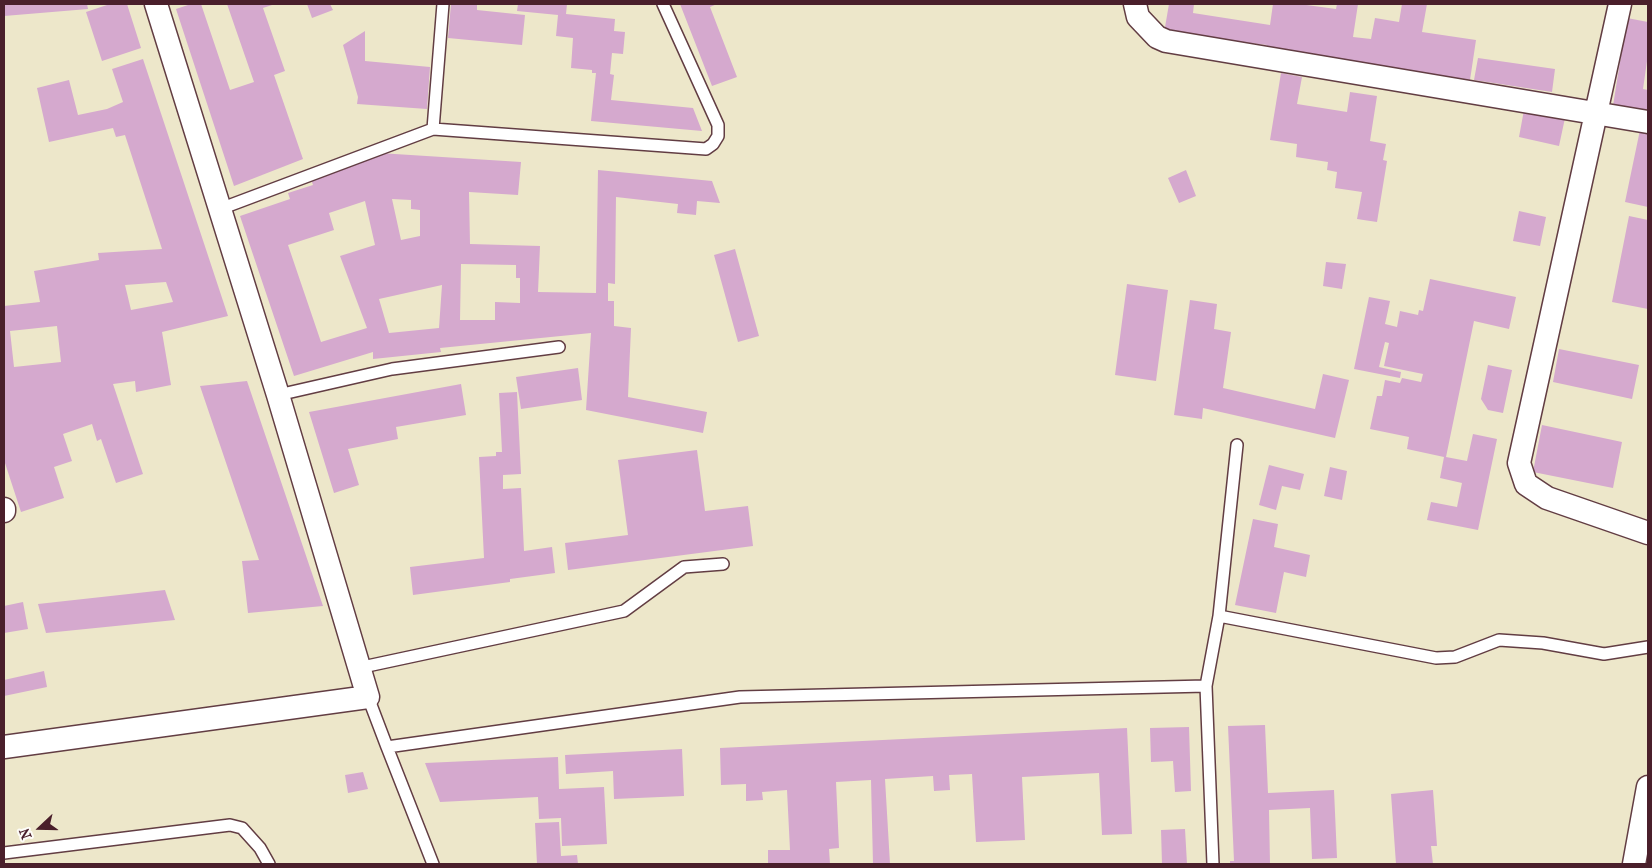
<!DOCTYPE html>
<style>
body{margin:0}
#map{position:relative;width:1652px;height:868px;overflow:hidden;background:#ede7ca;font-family:"IM FELL French Canon",serif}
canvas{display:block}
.frame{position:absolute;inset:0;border:5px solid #4a1f2b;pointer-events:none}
.north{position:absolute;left:15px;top:803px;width:50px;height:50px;-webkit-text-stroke:4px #fdfcf7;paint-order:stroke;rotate:249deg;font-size:14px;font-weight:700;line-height:20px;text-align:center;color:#4a1f2b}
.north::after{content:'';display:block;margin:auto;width:18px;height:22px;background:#4a1f2b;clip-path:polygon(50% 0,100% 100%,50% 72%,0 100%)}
</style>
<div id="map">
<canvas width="1652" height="868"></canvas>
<div class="frame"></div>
<div class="north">N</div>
</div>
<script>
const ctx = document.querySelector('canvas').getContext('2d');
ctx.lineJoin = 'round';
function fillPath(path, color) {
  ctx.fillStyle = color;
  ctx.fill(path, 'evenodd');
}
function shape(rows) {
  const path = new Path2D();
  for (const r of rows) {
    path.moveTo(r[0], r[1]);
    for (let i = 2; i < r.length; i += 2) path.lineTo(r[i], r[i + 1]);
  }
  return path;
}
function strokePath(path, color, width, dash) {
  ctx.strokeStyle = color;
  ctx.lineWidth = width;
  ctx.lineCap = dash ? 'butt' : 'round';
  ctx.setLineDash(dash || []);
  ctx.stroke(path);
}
fillPath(shape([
 [4,4,87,4,88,9,4,16],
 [110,4,127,4,141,48,102,61,86,12],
 [191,4,201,4,230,90,254,82,227,4,275,4,263,8,285,71,274,75,303,159,234,186,176,9],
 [307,4,330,4,333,10,312,18],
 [451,4,477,4,477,10,525,15,522,45,448,38],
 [518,4,567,4,566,14,615,19,614,31,625,32,623,54,612,53,610,74,614,75,611,100,693,108,702,131,591,121,596,73,592,73,592,70,571,68,573,38,556,36,558,15,517,11],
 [680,4,717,4,710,7,737,77,712,86],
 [1169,4,1194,4,1193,13,1270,25,1273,4,1299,4,1336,9,1337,4,1358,4,1353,37,1371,39,1375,18,1399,22,1402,4,1427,4,1422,32,1476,40,1470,80,1266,49,1267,45,1164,33],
 [1627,18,1648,22,1648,54,1643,89,1648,90,1648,117,1612,112],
 [365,31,365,61,430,67,427,109,357,104,358,97,343,45],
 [1478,58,1555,69,1552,92,1474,80],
 [143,59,228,316,162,332,171,385,136,392,135,381,113,384,143,474,116,483,101,439,97,441,92,424,63,434,72,461,54,467,64,498,21,512,4,460,4,306,40,302,34,271,99,260,98,253,162,249,125,135,116,137,113,128,49,142,37,88,69,80,78,115,107,109,123,102,112,69],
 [166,282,173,302,131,310,125,285],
 [57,326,61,362,14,367,10,331],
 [1281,73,1302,77,1297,104,1347,112,1350,92,1377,96,1370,141,1386,144,1383,160,1387,161,1377,222,1357,219,1362,192,1335,188,1337,172,1327,170,1328,162,1296,157,1297,144,1270,140],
 [1524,110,1565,118,1559,146,1519,137],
 [1640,130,1648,132,1648,207,1625,202],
 [379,153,521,162,518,195,469,192,470,244,540,246,538,292,596,293,598,170,712,181,720,203,697,201,696,215,677,213,678,204,616,197,615,284,608,283,608,301,614,301,614,326,631,328,628,397,707,412,703,433,586,410,591,333,440,348,441,352,373,359,373,352,294,376,240,216,290,199,288,193,313,185,311,179,361,163,360,159],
 [392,199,411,200,411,209,420,210,420,236,401,240],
 [365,201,375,245,340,256,367,328,321,342,288,245,334,230,329,213],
 [461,264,516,265,516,278,520,278,520,303,495,302,495,320,460,320],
 [442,285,439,328,389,333,379,299],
 [1186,170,1196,196,1179,203,1168,178],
 [1519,211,1546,217,1540,246,1513,241],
 [1629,216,1648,220,1648,309,1612,302],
 [735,249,759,336,738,342,714,255],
 [1326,262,1346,264,1342,289,1323,286],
 [1430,279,1516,297,1509,329,1474,321,1446,457,1467,461,1473,434,1497,439,1478,530,1427,520,1431,502,1457,507,1462,483,1440,478,1444,457,1407,449,1409,437,1370,429,1377,396,1382,396,1385,380,1400,383,1402,378,1421,382,1423,374,1384,366,1389,343,1385,342,1379,367,1401,372,1400,378,1354,369,1369,297,1390,301,1385,324,1397,327,1400,311,1418,315,1419,310,1423,311],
 [1127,284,1168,290,1156,381,1115,375],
 [1190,300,1217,304,1214,329,1231,332,1223,388,1315,409,1323,374,1349,380,1335,438,1203,408,1202,419,1174,415],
 [1559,349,1639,365,1632,399,1553,382],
 [1488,365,1512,370,1503,413,1488,410,1481,399],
 [578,368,582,400,521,409,516,377],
 [247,381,323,606,248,613,242,561,259,560,200,386],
 [461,384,466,415,396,427,398,439,348,449,359,485,334,493,309,412],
 [517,392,521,474,503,475,503,489,521,488,524,551,552,547,555,573,510,579,510,582,413,595,410,567,484,558,479,457,496,456,496,452,502,452,499,393],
 [1542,425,1622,442,1613,488,1533,472],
 [697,450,705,511,748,506,753,546,568,570,565,543,628,535,618,460],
 [1269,465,1304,474,1300,490,1282,486,1276,510,1259,505],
 [1330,467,1347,471,1342,500,1324,496],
 [1253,519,1278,524,1274,547,1310,555,1306,577,1284,572,1276,613,1235,605],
 [165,590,175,620,46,633,38,604],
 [23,602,28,629,4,633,4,606],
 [44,671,47,687,4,696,4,680],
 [1265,725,1268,793,1334,790,1337,858,1312,859,1310,808,1269,810,1270,864,1230,864,1230,861,1234,861,1228,726],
 [1189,727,1191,791,1175,792,1173,761,1151,762,1150,728],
 [1127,728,1132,834,1102,835,1099,773,1022,777,1025,840,976,842,972,774,949,775,950,790,934,791,933,776,885,779,890,864,873,864,871,780,836,782,839,848,829,849,830,864,768,864,768,850,790,850,787,790,762,792,763,800,746,801,746,784,721,785,720,748],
 [682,749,684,796,614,799,613,771,566,774,565,755],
 [558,757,559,789,604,787,607,844,562,846,561,818,539,819,538,797,440,802,425,763],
 [363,772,368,789,348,793,345,775],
 [1433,790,1437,846,1431,846,1433,864,1396,864,1391,794],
 [559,822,561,856,577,855,578,864,537,864,535,823],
 [1185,829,1187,864,1162,864,1161,830]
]), '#d5a9ce');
const lane = shape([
 [433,129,443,4],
 [220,209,433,129,706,149,713,144,718,136,718,125,663,4],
 [278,395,392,369,559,347],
 [1219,616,1237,445],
 [358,668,624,611,684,567,723,564],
 [368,697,387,747],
 [4,853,230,825,242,828,260,848,269,864],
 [433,864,387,747,740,697,1206,686],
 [1213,864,1206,686,1219,616,1436,658,1455,657,1499,640,1543,643,1604,654,1648,647]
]);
const street = shape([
 [1135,4,1138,17,1157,37,1166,41,1648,122],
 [1620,4,1519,463,1526,484,1547,498,1648,533],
 [4,509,4,511],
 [4,747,368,697,278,395,156,4],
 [1634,864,1648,787]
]);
strokePath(lane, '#623d43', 14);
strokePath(street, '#623d43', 25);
strokePath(lane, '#fff', 11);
strokePath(street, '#fff', 22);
</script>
